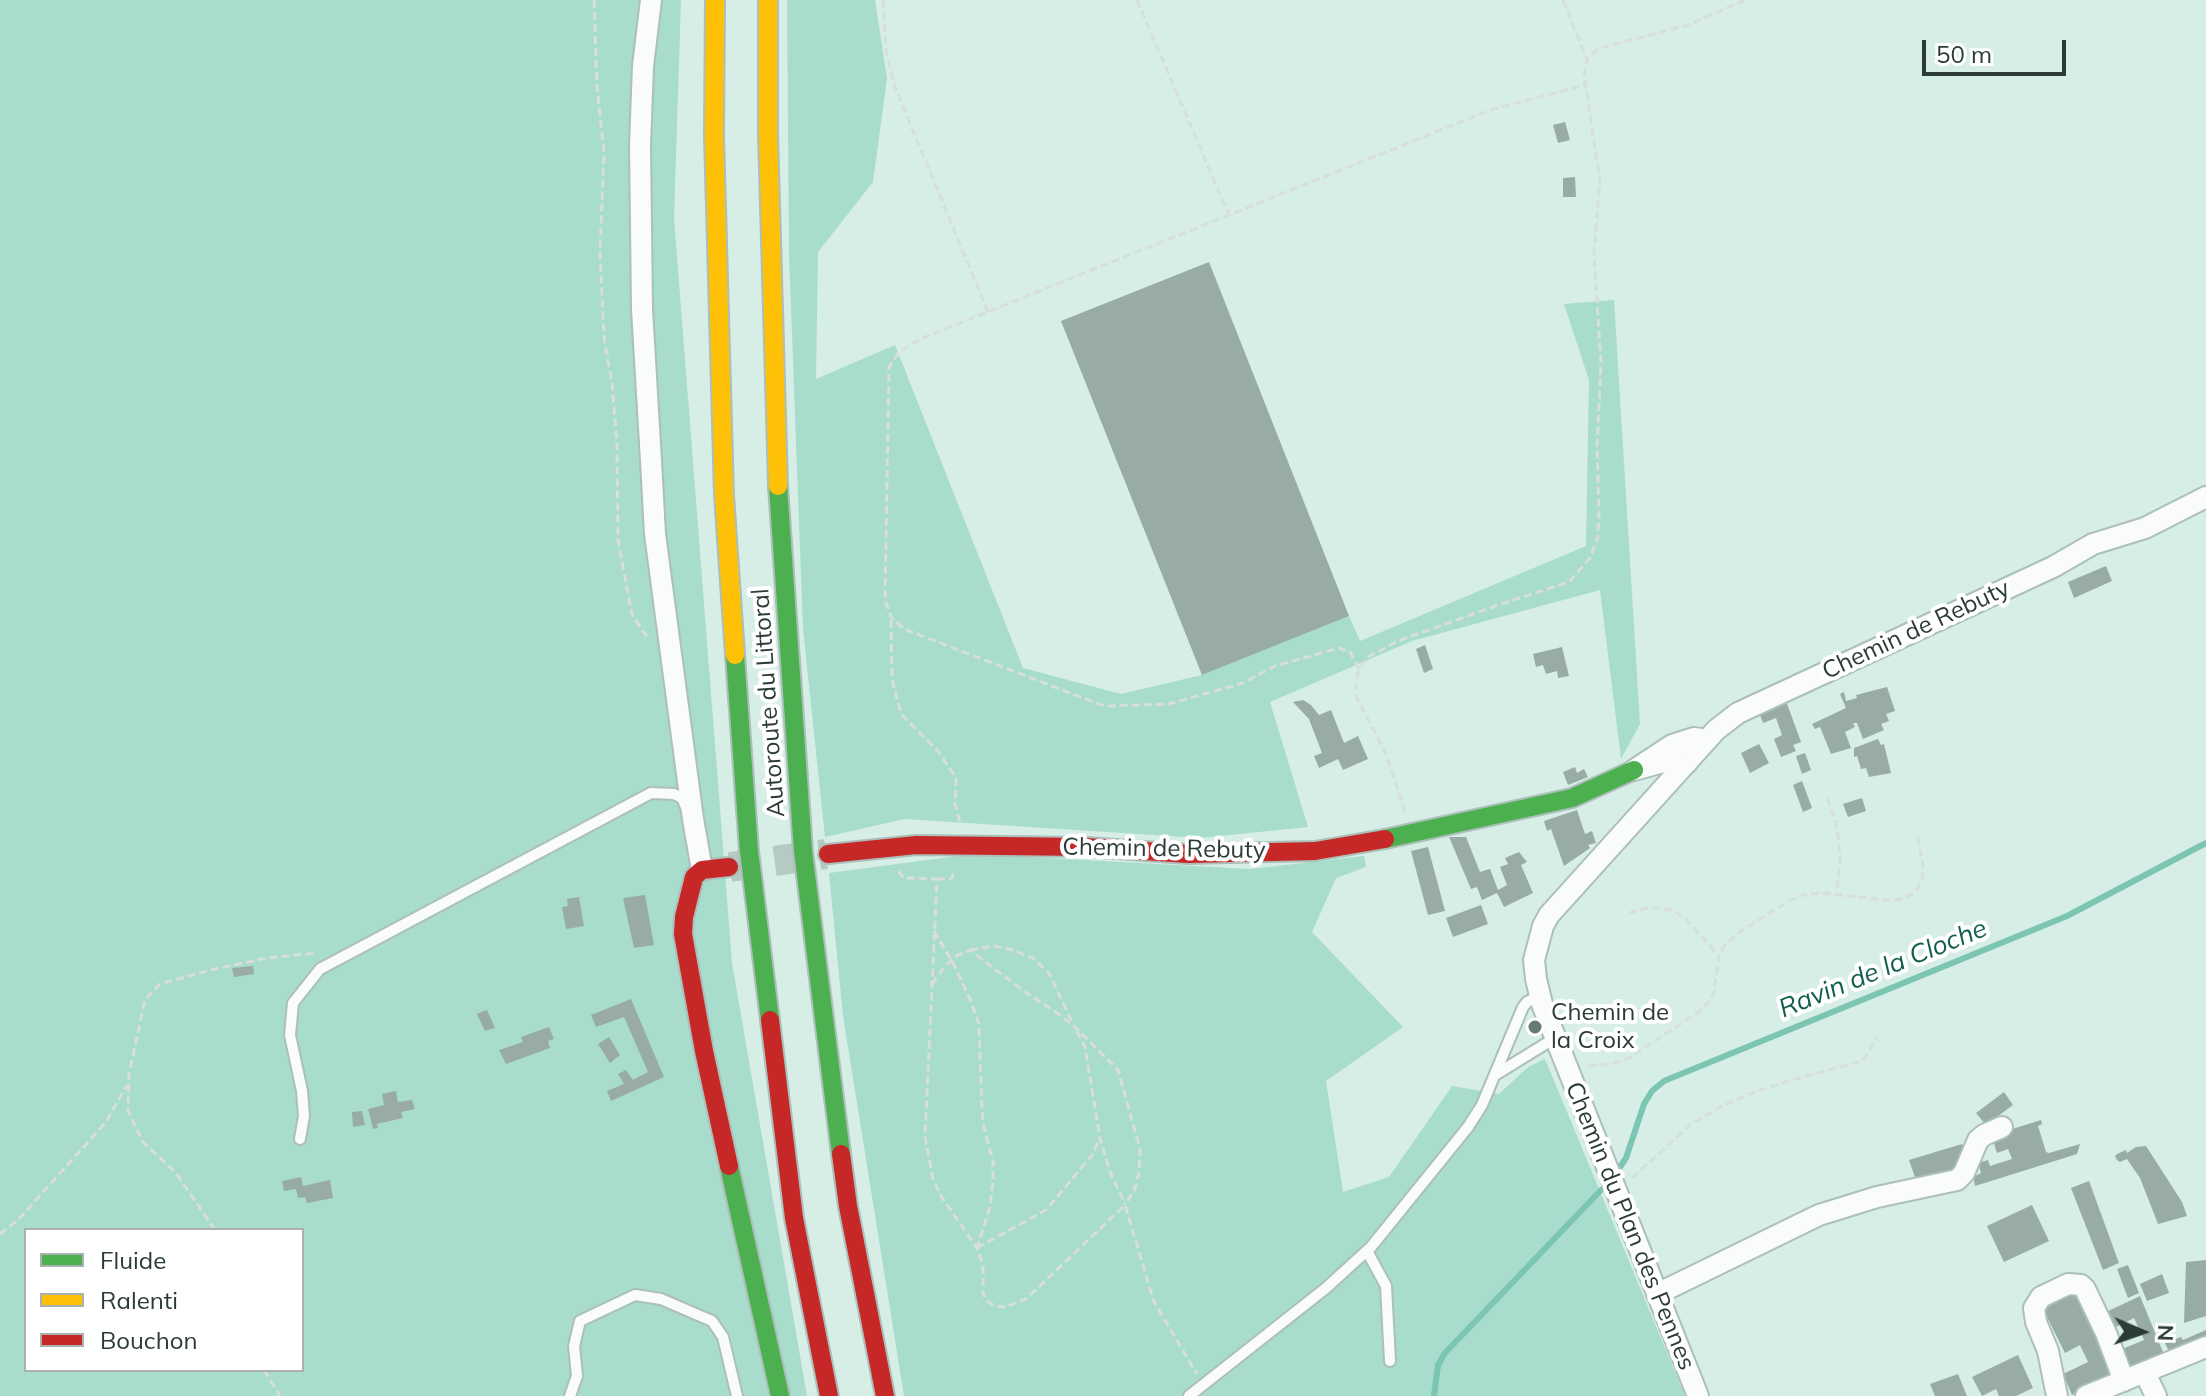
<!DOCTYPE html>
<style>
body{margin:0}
#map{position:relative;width:2206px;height:1396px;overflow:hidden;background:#d6eee6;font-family:Mulish,sans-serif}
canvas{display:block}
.legend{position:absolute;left:24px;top:1228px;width:280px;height:144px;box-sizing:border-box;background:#fff;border:2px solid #aab1af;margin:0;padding:10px 14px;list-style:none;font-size:24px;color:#2b3c37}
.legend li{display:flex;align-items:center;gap:16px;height:40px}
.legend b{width:40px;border:2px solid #aab1af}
.north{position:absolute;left:2102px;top:1292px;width:80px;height:80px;-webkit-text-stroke:6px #fff;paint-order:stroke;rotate:92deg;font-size:22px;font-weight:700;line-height:32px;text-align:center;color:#2b3c37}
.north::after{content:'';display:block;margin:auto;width:28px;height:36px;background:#2b3c37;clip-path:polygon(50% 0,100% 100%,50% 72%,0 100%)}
.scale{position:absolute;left:1922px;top:40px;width:144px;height:36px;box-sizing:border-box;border:4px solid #2b3c37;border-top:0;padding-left:10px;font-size:24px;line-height:28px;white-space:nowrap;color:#2b3c37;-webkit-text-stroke:6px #fff;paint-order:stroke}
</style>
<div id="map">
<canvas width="2206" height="1396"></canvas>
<ul class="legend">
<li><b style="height:10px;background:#4caf50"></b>Fluide</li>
<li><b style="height:10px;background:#ffc107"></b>Ralenti</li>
<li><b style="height:10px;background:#c62828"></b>Bouchon</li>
</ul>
<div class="north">N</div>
<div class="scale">50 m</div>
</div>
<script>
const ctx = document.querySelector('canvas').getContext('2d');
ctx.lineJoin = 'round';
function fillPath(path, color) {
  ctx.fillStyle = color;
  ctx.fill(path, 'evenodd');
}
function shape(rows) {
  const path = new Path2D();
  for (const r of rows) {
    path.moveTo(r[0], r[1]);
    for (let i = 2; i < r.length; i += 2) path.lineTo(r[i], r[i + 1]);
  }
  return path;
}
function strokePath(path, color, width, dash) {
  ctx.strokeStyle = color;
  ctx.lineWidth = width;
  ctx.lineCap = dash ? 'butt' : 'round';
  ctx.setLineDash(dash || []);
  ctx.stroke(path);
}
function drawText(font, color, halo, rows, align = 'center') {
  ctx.font = font + ' Mulish,sans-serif';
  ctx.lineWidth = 8;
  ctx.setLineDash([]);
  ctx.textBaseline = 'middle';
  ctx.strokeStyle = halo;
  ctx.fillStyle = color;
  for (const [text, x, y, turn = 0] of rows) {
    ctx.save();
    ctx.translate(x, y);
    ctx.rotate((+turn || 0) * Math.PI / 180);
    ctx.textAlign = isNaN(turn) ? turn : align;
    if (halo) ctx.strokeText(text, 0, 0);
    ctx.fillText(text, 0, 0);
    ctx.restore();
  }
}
fillPath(shape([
 [0,0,681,0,674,218,732,963,807,1396,0,1396],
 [26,1230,302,1230,302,1370,26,1370],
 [787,0,875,0,887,78,873,182,818,252,816,379,895,345,1023,668,1121,694,1202,675,1349,616,1360,641,1586,546,1589,380,1564,304,1614,300,1640,724,1621,759,1600,590,1412,641,1270,702,1308,827,1200,838,905,819,825,837,803,629,789,254],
 [973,854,1250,869,1364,856,1366,867,1336,878,1312,932,1403,1027,1326,1081,1343,1192,1389,1177,1452,1086,1499,1094,1528,1067,1545,1059,1685,1396,904,1396,843,1016,829,873]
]), '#a8dccd');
strokePath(shape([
 [1618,1170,1626,1158,1644,1104,1652,1091,1664,1081,2067,916,2206,843],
 [1434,1396,1438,1365,1445,1353,1601,1190]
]), '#7bc5b2', 6);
fillPath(shape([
 [1565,122,1570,140,1558,143,1553,125],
 [1575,177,1576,197,1563,197,1563,178],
 [1209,262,1349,616,1202,675,1061,321],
 [2106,566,2112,581,2074,598,2068,582],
 [1425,645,1433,669,1424,673,1416,649],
 [1562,647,1569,676,1558,678,1557,671,1546,674,1543,665,1536,667,1533,654],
 [1887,687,1895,711,1886,714,1889,721,1881,724,1884,730,1863,739,1857,723,1853,723,1855,727,1845,732,1851,748,1831,754,1820,727,1815,729,1812,724,1846,708,1840,694,1844,692,1846,701,1857,698,1856,695],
 [1303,700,1311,705,1319,715,1331,710,1344,743,1358,736,1368,759,1343,770,1338,759,1319,768,1314,756,1322,753,1309,719,1293,702],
 [1786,701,1801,742,1793,745,1796,751,1781,757,1774,739,1782,735,1776,718,1763,723,1760,715],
 [1878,739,1881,745,1884,744,1891,773,1869,777,1866,768,1861,769,1857,756,1854,757,1854,748],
 [1759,744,1769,763,1750,773,1741,753],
 [1805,753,1811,770,1802,774,1796,756],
 [1575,767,1577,773,1584,769,1588,777,1568,785,1563,772],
 [1802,781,1812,808,1803,812,1793,785],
 [1862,798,1866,811,1848,817,1843,804],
 [1577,810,1585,834,1592,831,1596,843,1588,845,1590,848,1564,866,1551,829,1547,831,1544,821],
 [1449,837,1466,837,1480,872,1490,869,1498,890,1507,885,1500,867,1508,864,1505,858,1519,852,1527,862,1521,865,1533,893,1504,907,1497,893,1482,900,1477,887,1471,889],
 [1428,847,1445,911,1428,915,1411,851],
 [645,895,654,945,634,948,623,898],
 [579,897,584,926,566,929,562,907,568,906,567,899],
 [1481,905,1488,924,1453,937,1446,918],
 [253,966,254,974,234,977,232,968],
 [631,999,664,1077,611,1101,607,1091,624,1084,618,1074,626,1070,633,1080,648,1072,624,1017,596,1027,591,1015],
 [487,1010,495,1028,485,1031,477,1014],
 [549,1027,554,1039,548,1041,550,1048,506,1064,499,1050,523,1042,521,1037],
 [609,1037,620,1055,610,1063,598,1044],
 [396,1091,398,1102,412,1100,415,1109,401,1112,403,1118,377,1124,378,1128,373,1129,368,1109,384,1105,382,1094],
 [2004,1092,2013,1105,1986,1125,1976,1113],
 [362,1111,365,1125,353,1127,352,1112],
 [2041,1120,2042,1124,2038,1126,2046,1152,2049,1153,2080,1144,2077,1154,1975,1186,1973,1177,1981,1173,1978,1163,1988,1160,1990,1166,2012,1159,2008,1149,1997,1153,1992,1137,2003,1132],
 [1962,1144,1965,1154,1960,1155,1963,1164,1955,1167,1957,1171,1917,1183,1909,1160],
 [2146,1146,2182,1202,2187,1216,2158,1224,2140,1178,2127,1159,2120,1162,2117,1160,2115,1156,2117,1154,2126,1150,2127,1153,2136,1147],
 [301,1177,303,1186,330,1180,333,1198,307,1203,305,1197,298,1198,296,1189,284,1191,282,1181],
 [2089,1181,2119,1263,2103,1270,2071,1188],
 [2032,1205,2049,1241,2004,1262,1987,1226],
 [2206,1260,2206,1316,2184,1323,2186,1262],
 [2128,1265,2139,1293,2128,1298,2117,1269],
 [2162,1274,2169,1293,2147,1301,2140,1284],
 [2077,1289,2087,1307,2082,1310,2093,1330,2098,1328,2107,1348,2101,1350,2113,1377,2072,1395,2063,1374,2088,1362,2080,1345,2065,1353,2042,1307],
 [2140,1296,2165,1357,2125,1373,2120,1350,2144,1340,2134,1318,2110,1330,2102,1314],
 [2206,1330,2206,1340,2170,1354,2165,1343,2181,1337,2183,1340],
 [2018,1355,2033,1388,2016,1396,1999,1396,1996,1389,1982,1396,1972,1377],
 [1958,1374,1967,1396,1935,1396,1930,1384]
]), '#98aba5');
strokePath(shape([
 [730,867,826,854]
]), '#b4cac3', 30, [30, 15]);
const lane = shape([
 [1495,1075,1555,1038],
 [300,1139,304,1116,302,1091,290,1035,293,1003,320,969,651,793,674,794,682,798,686,807],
 [1367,1251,1386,1286,1390,1361],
 [570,1396,577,1376,574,1346,580,1321,635,1295,661,1299,712,1321,723,1337,737,1396],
 [1189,1396,1326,1288,1371,1247,1468,1127,1482,1105,1523,1007,1527,1002,1539,996]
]);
const street = shape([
 [651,0,643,66,640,145,642,309,651,461,655,534,693,819,702,870],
 [1687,763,1663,762,1634,770,1672,745,1694,738,1707,740],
 [1657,1294,1819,1215,1877,1197,1957,1180,1964,1173,1978,1140,1984,1135,2002,1127],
 [2145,1373,2156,1396],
 [1698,1396,1542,1004,1536,979,1534,960,1543,926,1549,915,1716,730,1738,713,2053,567,2093,544,2145,528,2206,497],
 [2057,1396,2048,1351,2036,1322,2034,1308,2041,1297,2068,1284,2081,1285,2085,1289,2106,1333,2124,1381],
 [2086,1396,2206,1347]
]);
const fast = shape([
 [778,486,803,851,841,1154],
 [735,655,749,851,770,1020],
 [1385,839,1572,798,1634,770],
 [729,1166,780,1396]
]);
const slow = shape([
 [715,0,714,136,724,495,735,655],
 [768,0,768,134,778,486]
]);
const jam = shape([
 [828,854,916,845,1086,847,1188,854,1315,851,1385,839],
 [729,867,702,870,694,877,684,917,683,934,704,1051,729,1166],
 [770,1020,794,1218,829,1396],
 [841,1154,848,1206,885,1396]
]);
strokePath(lane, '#acbfb9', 14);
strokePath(street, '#acbfb9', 24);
strokePath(fast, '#acbfb9', 22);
strokePath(slow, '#acbfb9', 22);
strokePath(jam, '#acbfb9', 22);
strokePath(shape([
 [594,0,597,86,604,152,600,252,604,337,612,384,617,443,618,540,632,615,649,640],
 [883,0,886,49,893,82,988,312],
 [1137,0,1229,215],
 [1563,0,1587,60],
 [891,620,892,679,901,714,938,751,956,778,955,804,960,822],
 [1359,669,1350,652,1339,648,1275,666,1243,683,1169,704,1104,706,904,629,891,617,885,600,889,367,899,352,920,339,1493,109,1586,85],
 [1827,798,1836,823,1839,843,1840,861,1837,892],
 [1405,812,1386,754,1357,698,1356,683,1359,669,1368,657,1398,641,1504,603,1569,582,1590,558,1598,537,1599,511,1597,447,1601,364,1594,253,1600,180,1584,75,1587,60,1597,49,1688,25,1745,0],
 [898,871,904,878,937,879,925,1137,933,1179,941,1196,977,1248,983,1265,983,1294,988,1302,995,1306,1005,1307,1026,1299,1125,1205,1154,1302,1197,1374],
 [937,879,951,879,954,873,953,871],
 [1629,913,1650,907,1672,910,1686,919,1719,956],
 [934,931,952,961,970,999,979,1024,982,1111,984,1127,993,1162,993,1181,990,1207,977,1248],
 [970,950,994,946,1013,950,1033,958,1049,973,1073,1024],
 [932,984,945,966,958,955,970,950,1025,992,1053,1010,1075,1027,1118,1070,1140,1149,1139,1172,1135,1189,1125,1205],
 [1077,1031,1085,1047,1100,1138,1110,1172,1125,1204],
 [1589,1066,1611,1064,1629,1058,1700,1011,1710,1000,1714,992,1719,956,1724,946,1737,934,1787,902,1802,895,1821,893,1887,900,1903,899,1912,894,1918,888,1922,880,1923,865,1917,833],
 [1632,1178,1690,1125,1722,1106,1752,1093,1788,1081,1858,1062,1865,1058,1877,1037],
 [215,1230,176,1173,143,1142,128,1111,129,1074,145,1000,160,984,215,969,266,958,317,953],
 [0,1234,19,1219,106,1122,127,1085],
 [977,1248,1046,1210,1093,1154,1099,1139],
 [264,1370,280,1396]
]), '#d7dedc', 3, [8, 4]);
strokePath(lane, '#f9fcfb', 10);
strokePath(street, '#f9fcfb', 20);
strokePath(fast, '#4caf50', 18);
strokePath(slow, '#ffc107', 18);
strokePath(jam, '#c62828', 18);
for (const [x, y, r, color] of [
 [1535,1027,8,"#677a74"]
]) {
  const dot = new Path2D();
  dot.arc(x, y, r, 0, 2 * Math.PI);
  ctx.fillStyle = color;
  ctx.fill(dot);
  strokePath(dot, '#fff', 3);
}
drawText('24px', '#2b3c37', '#fff', [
 ["Chemin de Rebuty",1916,630,-25],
 ["Autoroute du Littoral",769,703,-94],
 ["Chemin de Rebuty",1164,849,1],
 ["Chemin du Plan des Pennes",1630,1226,68]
]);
drawText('24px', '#2b3c37', '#fff', [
 ["Chemin de",1551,1013],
 ["la Croix",1551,1041]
], 'left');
drawText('italic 26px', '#125f4f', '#fff', [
 ["Ravin de la Cloche",1883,969,-22]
]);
</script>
